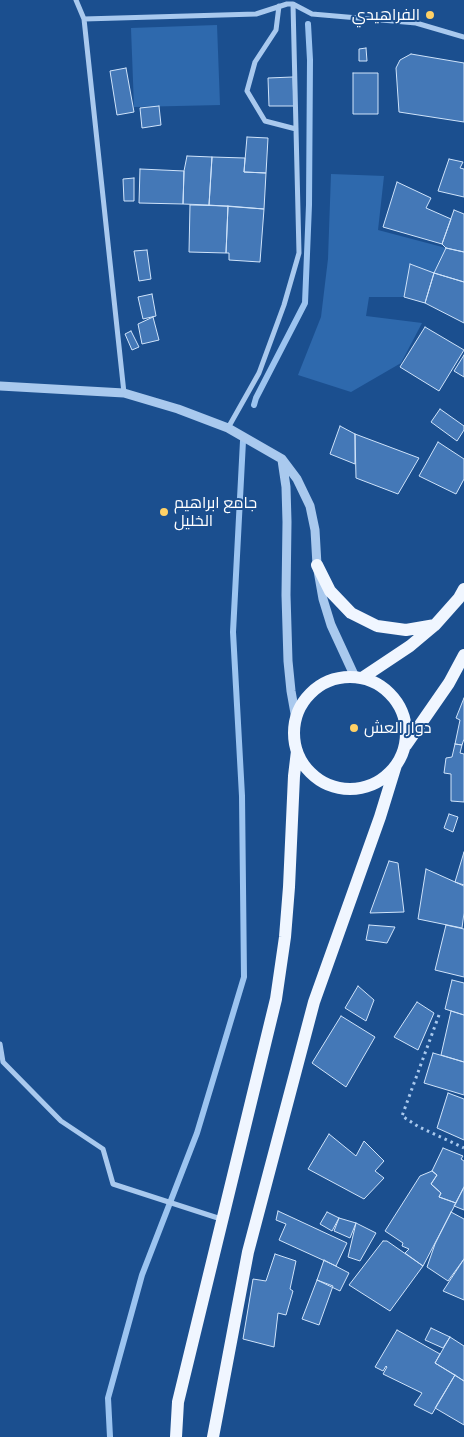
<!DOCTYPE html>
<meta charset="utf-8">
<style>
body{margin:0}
canvas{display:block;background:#1b4f8f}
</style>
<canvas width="464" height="1437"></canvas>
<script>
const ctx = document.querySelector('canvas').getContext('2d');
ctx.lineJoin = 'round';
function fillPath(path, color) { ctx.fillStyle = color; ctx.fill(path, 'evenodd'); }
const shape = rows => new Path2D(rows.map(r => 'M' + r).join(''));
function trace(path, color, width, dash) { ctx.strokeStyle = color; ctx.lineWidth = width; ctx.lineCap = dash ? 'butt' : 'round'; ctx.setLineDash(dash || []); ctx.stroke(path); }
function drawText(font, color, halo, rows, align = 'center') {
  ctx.font = font + ' "Exo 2",Cairo,sans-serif'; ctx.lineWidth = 4; ctx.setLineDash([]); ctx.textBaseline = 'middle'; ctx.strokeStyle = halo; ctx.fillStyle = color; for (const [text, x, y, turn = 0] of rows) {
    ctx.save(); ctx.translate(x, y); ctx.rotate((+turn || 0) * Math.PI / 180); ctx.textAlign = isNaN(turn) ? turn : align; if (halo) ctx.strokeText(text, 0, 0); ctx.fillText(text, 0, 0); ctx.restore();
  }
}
fillPath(shape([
 [217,25,220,105,134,107,131,28],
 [331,174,384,176,378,230,446,248,434,273,410,264,404,297,369,297,366,316,422,323,401,363,351,392,298,375,321,317,328,259]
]), '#2e69ad');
trace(shape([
 [254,405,256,398,305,303,309,205,310,60,308,24],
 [110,1437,108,1398,142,1275,197,1133,244,977,242,796,233,632,243,441]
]), '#9cc4f0', 6);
const building = shape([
 [366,48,367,61,359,61,359,49,366,48],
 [411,54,464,63,464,122,399,112,396,68,400,60,411,54],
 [126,68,134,112,117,115,110,71,126,68],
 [353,73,378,73,378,114,353,114,353,73],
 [293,77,294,106,269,106,268,78,293,77],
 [159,106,161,125,142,128,140,108,159,106],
 [247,137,268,138,266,173,244,172,247,137],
 [187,156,212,157,209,205,183,204,184,171,187,156],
 [212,157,245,158,244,172,266,173,264,209,209,205,212,157],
 [449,159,463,162,460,168,464,169,464,197,438,191,449,159],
 [140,169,184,171,183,204,139,203,140,169],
 [134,178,134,201,124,201,123,179,134,178],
 [397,182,431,198,426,208,451,219,442,244,383,227,397,182],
 [190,205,228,206,226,253,189,252,190,205],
 [228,206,264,209,260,262,229,260,229,253,226,253,228,206],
 [454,210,464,214,464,252,446,248,442,244,454,210],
 [446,248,464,252,464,282,434,273,446,248],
 [147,250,151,279,139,281,134,251,147,250],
 [410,264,434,273,425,303,404,297,410,264],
 [434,273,464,282,464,323,425,303,434,273],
 [152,294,156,316,143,319,138,297,152,294],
 [153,317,159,340,142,344,138,324,153,317],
 [425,327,464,350,439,391,400,367,425,327],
 [131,331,139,347,132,350,125,334,131,331],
 [464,355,464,377,454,371,464,355],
 [440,409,464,426,464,430,457,441,431,422,440,409],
 [340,426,355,434,355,464,330,454,340,426],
 [355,434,419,458,398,494,356,478,355,434],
 [438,442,464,459,464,479,456,494,419,476,438,442],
 [464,698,464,739,462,745,455,744,460,720,456,718,464,698],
 [455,744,462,745,460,753,464,754,464,802,451,801,451,774,444,773,446,758,452,757,455,744],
 [449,814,458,817,453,832,444,828,449,814],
 [464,852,464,885,455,882,464,852],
 [389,861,398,863,404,912,370,913,389,861],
 [426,869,464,886,464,913,462,928,418,919,426,869],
 [369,925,395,927,387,943,366,940,369,925],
 [446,925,464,929,464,977,435,970,446,925],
 [452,980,464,983,464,1015,445,1009,452,980],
 [358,986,374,1000,366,1021,345,1008,358,986],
 [417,1002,434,1013,418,1050,394,1037,417,1002],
 [451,1011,464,1015,464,1062,441,1055,451,1011],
 [341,1016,375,1037,346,1087,312,1063,341,1016],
 [433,1053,464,1062,464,1095,424,1083,433,1053],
 [448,1093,464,1099,464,1140,437,1128,448,1093],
 [329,1134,356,1156,364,1141,384,1161,375,1171,384,1178,364,1199,308,1169,329,1134],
 [443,1148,463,1156,461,1159,464,1161,464,1187,456,1203,439,1197,441,1193,431,1184,437,1175,432,1171,443,1148],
 [432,1171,437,1175,431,1184,441,1193,439,1197,456,1203,423,1266,405,1253,409,1249,402,1246,403,1243,385,1231,420,1176,432,1171],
 [464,1187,464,1210,454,1206,464,1187],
 [278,1211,347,1243,336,1266,279,1240,286,1224,276,1220,278,1211],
 [327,1212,339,1218,332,1231,320,1224,327,1212],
 [451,1212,464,1219,464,1259,448,1281,427,1267,435,1244,451,1212],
 [339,1218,356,1223,350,1238,334,1231,339,1218],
 [356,1223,376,1233,360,1261,348,1257,356,1223],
 [383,1241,387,1241,423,1266,390,1311,349,1285,383,1241],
 [275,1254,296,1261,290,1289,293,1291,286,1315,278,1313,274,1347,243,1339,253,1279,266,1281,275,1254],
 [464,1259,464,1300,443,1291,464,1259],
 [324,1260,349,1273,340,1291,317,1280,324,1260],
 [317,1280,333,1286,319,1325,302,1319,317,1280],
 [431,1328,450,1337,443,1348,425,1340,431,1328],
 [397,1330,440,1354,435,1363,455,1375,432,1414,414,1405,422,1393,383,1374,387,1367,386,1366,383,1371,375,1367,397,1330],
 [450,1337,464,1346,464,1381,435,1363,450,1337],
 [455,1375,464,1381,464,1425,435,1408,455,1375]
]);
fillPath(building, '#4478b7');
trace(building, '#cfe3fa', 1);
trace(shape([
 [439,1015,402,1116,419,1127,464,1148]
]), '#a9c9ee', 3, [2.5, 4]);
trace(shape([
 [76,0,84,19,124,393],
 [279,6,276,30,255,62,247,91,265,121,296,129],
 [84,19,256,14,287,4,293,4,312,14,416,23,464,37],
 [228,428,259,373,284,305,299,253,293,4],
 [0,1044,3,1062,61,1121,103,1149,113,1184,221,1219]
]), '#a9c9ee', 5);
trace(shape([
 [0,386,124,393,178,409,228,428,282,459,297,479,310,506,315,530,317,565,323,599,331,625,355,677],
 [282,460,286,487,287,522,286,595,288,661,291,691,296,719]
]), '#a9c9ee', 9);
trace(shape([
 [317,565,330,591,351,613,377,626,406,630,435,625],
 '294 733a56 56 0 1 1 112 0a56 56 0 1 1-112 0Z',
 [362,678,410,646,435,625,459,598,464,589],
 [406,745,449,683,464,655],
 [176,1437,178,1402,276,999,285,937,289,887,294,776,297,751],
 [213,1437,248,1252,314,1002,380,817,396,765]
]), '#f0f6ff', 12);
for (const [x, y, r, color] of [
 [430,15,5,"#ffd166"],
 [164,512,5,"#ffd166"],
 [354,728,5,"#ffd166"]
]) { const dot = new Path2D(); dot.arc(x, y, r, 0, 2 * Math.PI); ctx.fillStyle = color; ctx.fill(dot); trace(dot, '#1b4f8f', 2); }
drawText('16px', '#fff', '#1b4f8f', [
 ["الفراهيدي",420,15,"right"],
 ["جامع ابراهيم",174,503],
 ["الخليل",174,521],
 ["دوار العش",364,728]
], 'left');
</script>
